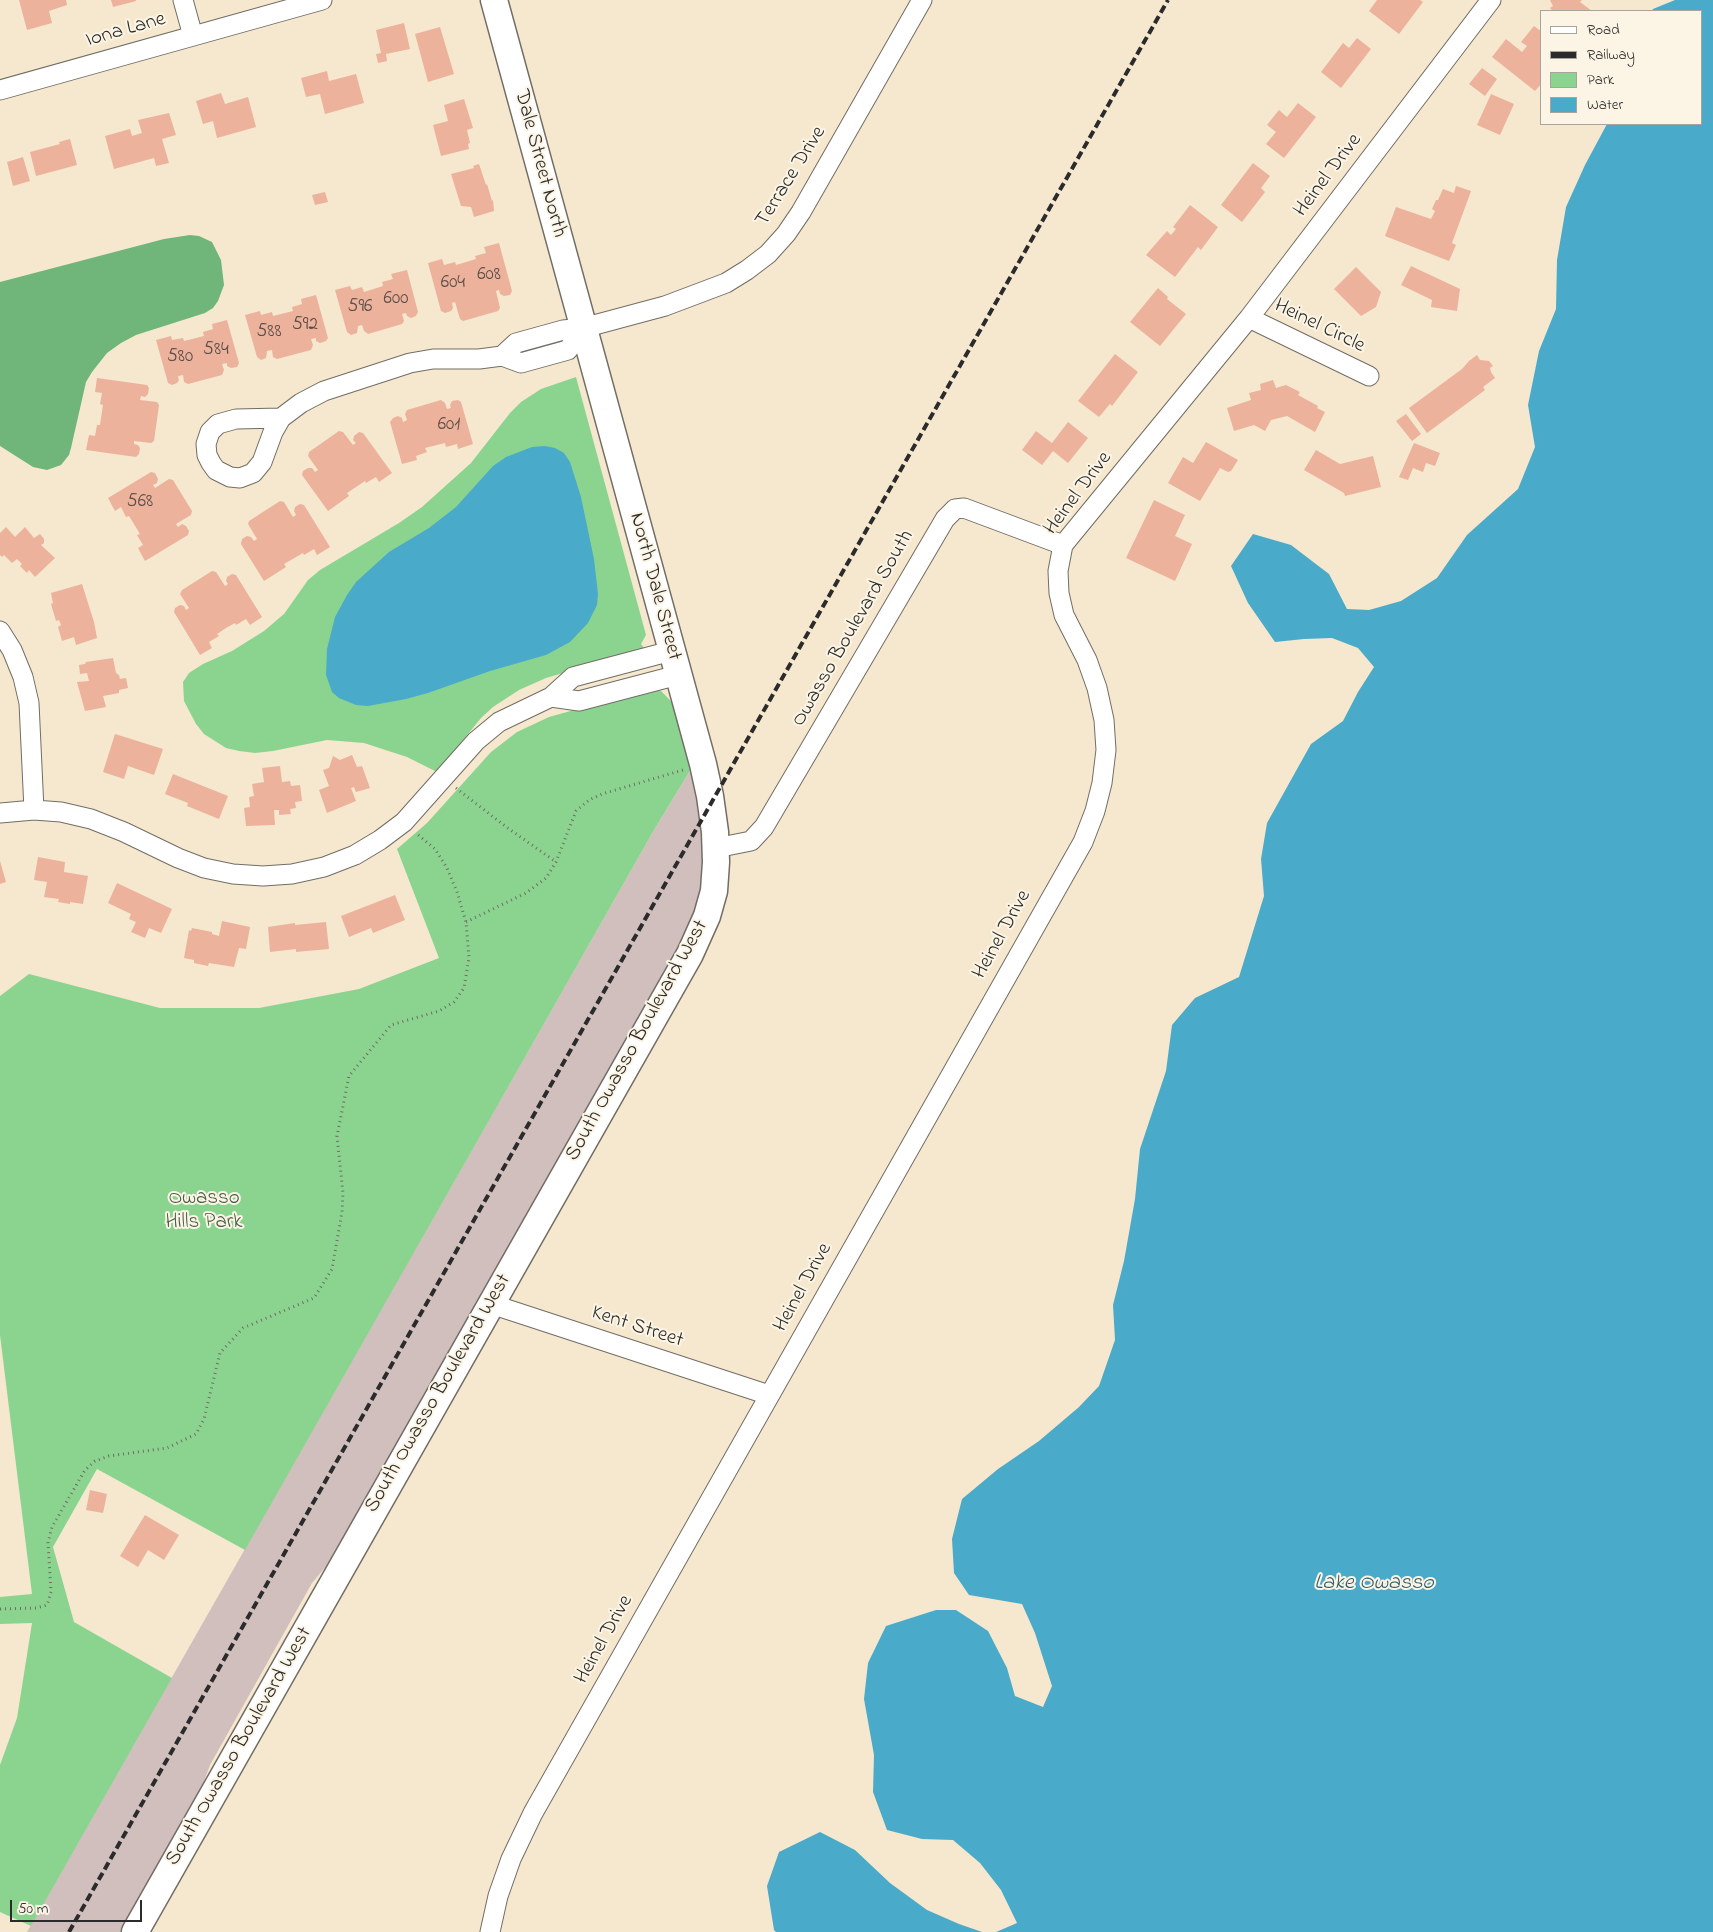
<!DOCTYPE html>
<style>
body{margin:0}
#map{position:relative;width:1713px;height:1932px;overflow:hidden;background:#f5e8ce;font-family:"Indie Flower",sans-serif}
canvas{display:block}
.legend{position:absolute;left:1540px;top:10px;width:162px;height:115px;box-sizing:border-box;background:#fcf5e5;border:1px solid #a8a49b;margin:0;padding:6px 9px;list-style:none;font-size:15px;color:#2b2b2b}
.legend li{display:flex;align-items:center;gap:10px;height:25px}
.legend b{width:25px;border:1px solid #a8a49b}
.scale{position:absolute;left:10px;top:1900px;width:132px;height:22px;box-sizing:border-box;border:2px solid #2b2b2b;border-top:0;padding-left:6px;font-size:15px;line-height:18px;white-space:nowrap;color:#2b2b2b;-webkit-text-stroke:4px #fcf5e5;paint-order:stroke}
</style>
<div id="map">
<canvas width="1713" height="1932"></canvas>
<ul class="legend">
<li><b style="height:6px;background:#fff"></b>Road</li>
<li><b style="height:6px;background:#2b2b2b"></b>Railway</li>
<li><b style="height:14px;background:#8bd490"></b>Park</li>
<li><b style="height:14px;background:#4aaac9"></b>Water</li>
</ul>
<div class="scale">50 m</div>
</div>
<script>
const ctx = document.querySelector('canvas').getContext('2d');
ctx.lineJoin = 'round';
function fillPath(path, color) { ctx.fillStyle = color; ctx.fill(path, 'evenodd'); }
const shape = rows => new Path2D(rows.map(r => 'M' + r).join(''));
function trace(path, color, width, dash) { ctx.strokeStyle = color; ctx.lineWidth = width; ctx.lineCap = dash ? 'butt' : 'round'; ctx.setLineDash(dash || []); ctx.stroke(path); }
function drawText(font, color, halo, rows, align = 'center') {
  ctx.font = font + ' "Indie Flower",sans-serif'; ctx.lineWidth = 4; ctx.setLineDash([]); ctx.textBaseline = 'middle'; ctx.strokeStyle = halo; ctx.fillStyle = color; for (const [text, x, y, turn = 0] of rows) {
    ctx.save(); ctx.translate(x, y); ctx.rotate((+turn || 0) * Math.PI / 180); ctx.textAlign = isNaN(turn) ? turn : align; if (halo) ctx.strokeText(text, 0, 0); ctx.fillText(text, 0, 0); ctx.restore();
  }
}
fillPath(shape([
 [691,769,703,840,704,877,692,925,333,1558,312,1583,210,1765,197,1800,122,1932,27,1932,654,830]
]), '#d1bfbe');
fillPath(shape([
 [576,377,646,635,641,644,645,649,546,678,519,690,493,707,481,718,437,772,407,757,364,743,327,740,273,751,255,753,239,751,226,748,204,734,196,724,184,701,183,682,189,673,203,664,232,651,264,631,284,614,308,580,320,570,399,523,422,507,471,463,510,413,521,402,541,389],
 [646,690,661,691,672,702,691,769,654,830,245,1550,97,1469,53,1547,74,1622,172,1678,31,1926,0,1912,0,1765,17,1718,32,1623,0,1624,0,1597,32,1594,0,1335,0,996,29,974,160,1008,259,1008,359,989,439,958,397,849,427,823,491,752,517,732,549,717]
]), '#8bd490');
fillPath(shape([
 [190,235,199,236,212,242,221,260,224,285,218,301,213,308,205,313,136,335,121,343,107,353,92,372,86,382,71,448,69,455,61,465,47,470,33,467,0,446,0,282,164,239]
]), '#70b67a');
fillPath(shape([
 [1675,0,1713,0,1713,1932,996,1932,1017,1923,1001,1890,980,1863,953,1840,922,1839,887,1830,873,1792,874,1755,864,1699,868,1663,886,1626,936,1610,956,1610,988,1631,1007,1668,1015,1696,1043,1707,1052,1686,1035,1633,1022,1604,969,1595,954,1573,952,1539,962,1499,998,1469,1039,1441,1079,1407,1099,1386,1115,1340,1113,1305,1124,1261,1135,1199,1140,1149,1166,1071,1172,1025,1195,998,1239,977,1264,896,1261,859,1267,823,1311,744,1343,721,1358,692,1374,667,1358,648,1332,638,1304,639,1275,642,1248,603,1231,566,1253,534,1291,545,1329,574,1347,609,1369,610,1401,601,1437,578,1467,535,1518,489,1535,447,1528,405,1539,351,1556,309,1557,260,1566,207,1585,165,1607,124,1702,124,1702,11,1652,11,1653,9],
 [545,446,555,448,564,453,570,462,581,497,594,559,598,594,597,605,588,623,570,642,546,655,490,671,428,693,406,699,368,706,356,705,339,698,332,692,326,675,327,649,335,617,347,595,356,582,389,552,429,528,456,507,493,466,506,457,532,447],
 [820,1832,855,1850,890,1883,927,1910,959,1924,982,1932,776,1932,774,1930,767,1886,779,1852]
]), '#4aaac9');
fillPath(shape([
 [19,0,66,0,67,5,49,11,52,23,27,30],
 [111,0,136,0,136,1,113,7],
 [1377,0,1420,0,1423,2,1399,34,1369,11],
 [1550,0,1582,0,1580,2,1592,11,1553,11,1550,8,1553,6],
 [404,23,410,49,386,54,387,61,378,63,376,54,381,53,376,30],
 [1534,26,1542,32,1542,83,1535,91,1492,57,1506,39,1522,52,1527,46,1521,42],
 [440,27,454,74,428,82,415,34],
 [1357,38,1371,49,1341,88,1321,72,1343,43,1349,48],
 [1482,68,1497,79,1485,96,1469,84],
 [327,71,329,81,356,74,364,103,325,114,320,94,306,97,301,78],
 [221,93,225,104,248,97,256,127,217,138,213,121,203,124,196,101],
 [1491,94,1514,104,1500,135,1477,125],
 [464,99,473,128,467,130,470,143,468,144,469,149,441,156,433,125,448,121,444,105],
 [1298,103,1316,117,1284,158,1266,144,1276,132,1267,125,1279,110,1287,117],
 [169,113,176,135,162,139,169,163,156,166,154,158,114,169,105,136,130,129,132,136,142,133,138,120],
 [70,139,77,165,36,176,30,152,60,144,59,142],
 [23,157,30,181,13,186,7,162],
 [1253,163,1270,176,1261,188,1265,192,1242,222,1221,205],
 [479,164,486,185,487,184,492,201,493,200,494,211,474,217,471,207,461,206,451,174,474,168,473,166],
 [1456,186,1471,191,1452,243,1456,245,1449,261,1385,236,1396,207,1431,219,1435,211,1432,209,1436,200,1438,200,1443,189,1454,193],
 [325,192,328,202,315,205,312,195],
 [1190,205,1218,227,1201,250,1198,247,1175,277,1146,255,1167,231,1171,235,1176,229,1173,227],
 [499,243,512,291,510,295,504,296,500,294,499,290,496,291,500,308,498,311,463,321,460,319,455,302,452,303,453,308,451,311,445,313,441,311,428,263,442,259,444,265,455,262,456,265,476,259,475,256,486,253,484,247],
 [1411,266,1460,289,1457,311,1431,307,1432,300,1401,285],
 [1356,267,1381,292,1376,307,1361,316,1334,289],
 [407,270,418,312,416,316,411,318,407,316,406,313,402,314,404,321,402,324,368,334,364,331,362,325,358,326,357,333,351,335,347,332,335,290,350,286,352,290,362,287,364,292,383,286,382,282,393,279,391,274],
 [1158,288,1168,297,1167,299,1186,314,1160,346,1130,322],
 [316,295,328,338,326,341,320,343,316,341,316,338,311,339,313,345,311,350,277,359,273,357,272,350,267,351,266,358,261,360,257,357,245,315,260,311,261,315,272,312,273,316,293,311,292,307,302,304,301,299],
 [227,320,239,363,237,367,231,368,227,366,227,363,222,364,224,370,222,375,188,384,184,382,183,375,178,376,179,380,177,383,172,385,168,383,156,340,171,336,172,340,183,338,184,341,204,336,203,332,213,329,212,324],
 [1115,354,1138,372,1112,406,1110,404,1099,417,1078,401],
 [1477,355,1480,360,1489,361,1493,366,1490,368,1491,372,1495,378,1483,387,1485,390,1427,433,1409,408,1462,369,1469,361],
 [97,378,147,385,149,388,148,394,145,397,141,396,140,400,157,402,159,405,154,441,151,443,134,441,134,444,138,445,140,448,139,454,136,457,86,450,89,435,95,436,97,425,100,425,103,405,100,404,102,393,95,392],
 [1273,380,1276,388,1286,385,1300,392,1298,395,1318,406,1317,408,1325,412,1315,432,1287,416,1271,420,1265,431,1254,425,1234,431,1227,408,1251,400,1249,393,1261,390,1260,384],
 [441,400,445,403,447,409,451,408,450,405,452,401,458,400,461,402,473,444,458,449,457,444,446,447,445,443,425,448,427,452,416,456,417,460,402,464,390,422,393,418,398,416,402,418,403,422,407,420,405,414,407,410],
 [1406,414,1421,434,1412,441,1396,421],
 [1068,422,1088,438,1068,463,1053,451,1042,465,1022,450,1036,431,1052,443],
 [339,431,343,432,353,445,356,443,353,440,354,436,359,432,363,433,392,473,379,482,376,477,366,483,365,481,347,493,349,496,328,511,302,475,303,471,308,468,312,468,315,472,318,470,308,456,309,452],
 [1206,442,1238,460,1231,471,1228,472,1220,468,1200,501,1168,483,1183,457,1193,463],
 [1414,443,1440,453,1435,466,1426,463,1423,472,1413,468,1408,480,1399,477],
 [1316,450,1340,464,1373,456,1381,487,1345,496,1344,493,1304,470],
 [151,472,155,473,158,479,157,483,153,485,155,488,169,479,173,480,192,511,191,515,176,524,178,527,182,524,186,526,189,531,188,535,145,561,138,548,143,545,137,535,140,534,129,516,126,517,121,507,115,511,108,498],
 [1154,500,1185,515,1175,536,1192,544,1175,581,1126,558],
 [280,501,284,502,293,517,296,515,294,511,295,507,300,504,304,505,330,547,317,555,314,549,304,555,303,553,284,564,286,567,264,581,241,544,242,539,247,536,251,537,254,541,257,539,248,524,249,521],
 [6,527,15,537,25,527,34,538,40,534,44,539,44,543,41,545,55,558,35,577,29,570,27,573,20,566,22,564,17,559,12,563,4,555,2,557,0,555,0,533],
 [212,571,216,572,225,586,228,584,226,581,227,577,232,574,236,575,262,617,250,625,246,619,236,625,235,623,226,628,217,634,219,636,209,642,212,648,200,655,174,612,175,608,180,605,184,606,186,610,189,608,180,594,182,590],
 [82,584,94,622,97,638,76,645,74,637,62,641,58,627,61,625,59,620,56,621,51,604,53,603,51,593],
 [113,658,116,673,119,675,120,679,126,678,128,688,119,690,119,693,103,696,106,707,85,711,77,682,89,681,87,673,80,674,79,665,85,664,86,662],
 [115,734,163,749,154,775,128,766,124,779,103,772],
 [352,755,357,767,362,766,370,788,356,792,354,787,351,788,356,801,327,813,319,790,329,786,323,770,329,768,333,756,340,760],
 [280,766,282,782,290,781,291,786,300,785,302,801,295,802,296,808,290,809,291,814,279,815,279,810,274,810,275,825,246,826,244,808,250,807,249,797,254,796,252,784,264,782,262,768],
 [173,774,228,796,219,819,187,806,188,803,165,794],
 [38,857,65,862,64,872,88,876,83,904,70,902,70,904,58,902,59,899,44,897,47,882,34,880],
 [0,861,6,882,0,884],
 [117,883,172,909,161,933,149,928,145,938,131,932,136,922,129,919,131,914,108,903],
 [395,895,405,920,373,933,371,928,349,937,341,916],
 [222,921,250,927,246,949,239,948,234,967,209,963,208,966,194,963,194,960,184,958,189,930,191,931,192,928,212,932,212,934,219,936],
 [326,922,329,949,296,952,296,949,270,952,268,927,295,923,295,925],
 [90,1490,107,1494,103,1513,86,1510],
 [145,1515,179,1535,164,1560,148,1550,138,1567,120,1556]
]), '#ecb29c');
const street = shape([
 [183,0,193,36],
 [0,90,322,0],
 [1249,318,1369,376],
 [502,356,516,343,563,330,583,328,665,306,726,283,747,270,768,254,786,234,801,212,922,0],
 [281,418,301,403,324,391,410,363,433,359,479,359,502,356,521,363,568,350,583,328],
 [281,418,273,432,262,462,253,473,240,478,230,477,216,470,211,463,207,455,206,444,210,432,218,424,236,419,281,418],
 [0,631,12,650,23,677,29,703,34,810],
 [551,697,579,701,678,675],
 [0,813,34,810,61,812,91,819,124,832,178,858,204,868,233,874,263,876,292,874,324,867,355,855,380,840,404,822,476,741,499,722,551,697,573,677,671,651],
 [716,848,751,841,764,827,945,519,955,509,964,508,1063,545],
 [491,1304,769,1395],
 [490,1932,498,1896,511,1859,533,1813,1083,842,1095,811,1102,783,1106,750,1104,720,1097,688,1087,660,1064,615,1059,593,1058,571,1063,545,1249,318,1491,0]
]);
const secondary = shape([
 [135,1932,690,954,707,916,714,891,716,862,715,832,710,796,703,764,494,0]
]);
trace(street, '#726d64', 21);
trace(secondary, '#726d64', 29);
trace(shape([
 [456,788,505,826,556,862],
 [466,922,526,893,546,878,556,862,576,811,589,800,602,794,683,770],
 [0,1609,36,1608,47,1605,51,1592,48,1542,52,1527,85,1470,95,1461,109,1456,167,1448,196,1434,204,1419,220,1353,243,1328,314,1298,332,1269,342,1212,343,1193,337,1136,349,1076,391,1025,439,1011,454,1002,464,988,469,958,466,922,457,892,447,868,435,849,417,834]
]), '#726d64', 3, [1, 4]);
trace(street, '#fff', 19);
trace(secondary, '#fff', 26);
trace(shape([
 [69,1932,1168,0]
]), '#2b2b2b', 4, [8, 4]);
drawText('19px', '#5b4d47', null, [
 ["608",489,276],
 ["604",453,284],
 ["600",396,300],
 ["596",360,308],
 ["592",305,326],
 ["588",269,333],
 ["584",216,351],
 ["580",180,358],
 ["601",449,426],
 ["568",140,503]
]);
drawText('21px', '#2b2b2b', '#fcf5e5', [
 ["Iona Lane",126,31,-16],
 ["Dale Street North",539,164,75],
 ["Heinel Drive",1329,176,-53],
 ["Terrace Drive",792,177,-58],
 ["Heinel Circle",1319,327,26],
 ["Heinel Drive",1079,494,-53],
 ["North Dale Street",654,587,75],
 ["Owasso Boulevard South",854,629,-60],
 ["Heinel Drive",1003,935,-61],
 ["South Owasso Boulevard West",638,1041,-61],
 ["Heinel Drive",804,1288,-61],
 ["Kent Street",637,1328,18],
 ["South Owasso Boulevard West",439,1394,-60],
 ["Heinel Drive",605,1640,-61],
 ["South Owasso Boulevard West",240,1747,-60]
]);
drawText('21px', '#485e49', '#fcf5e5', [
 ["Owasso",204,1200],
 ["Hills Park",204,1224]
]);
drawText('italic 22px', '#375e6a', '#fcf5e5', [
 ["Lake Owasso",1374,1584]
]);
</script>
